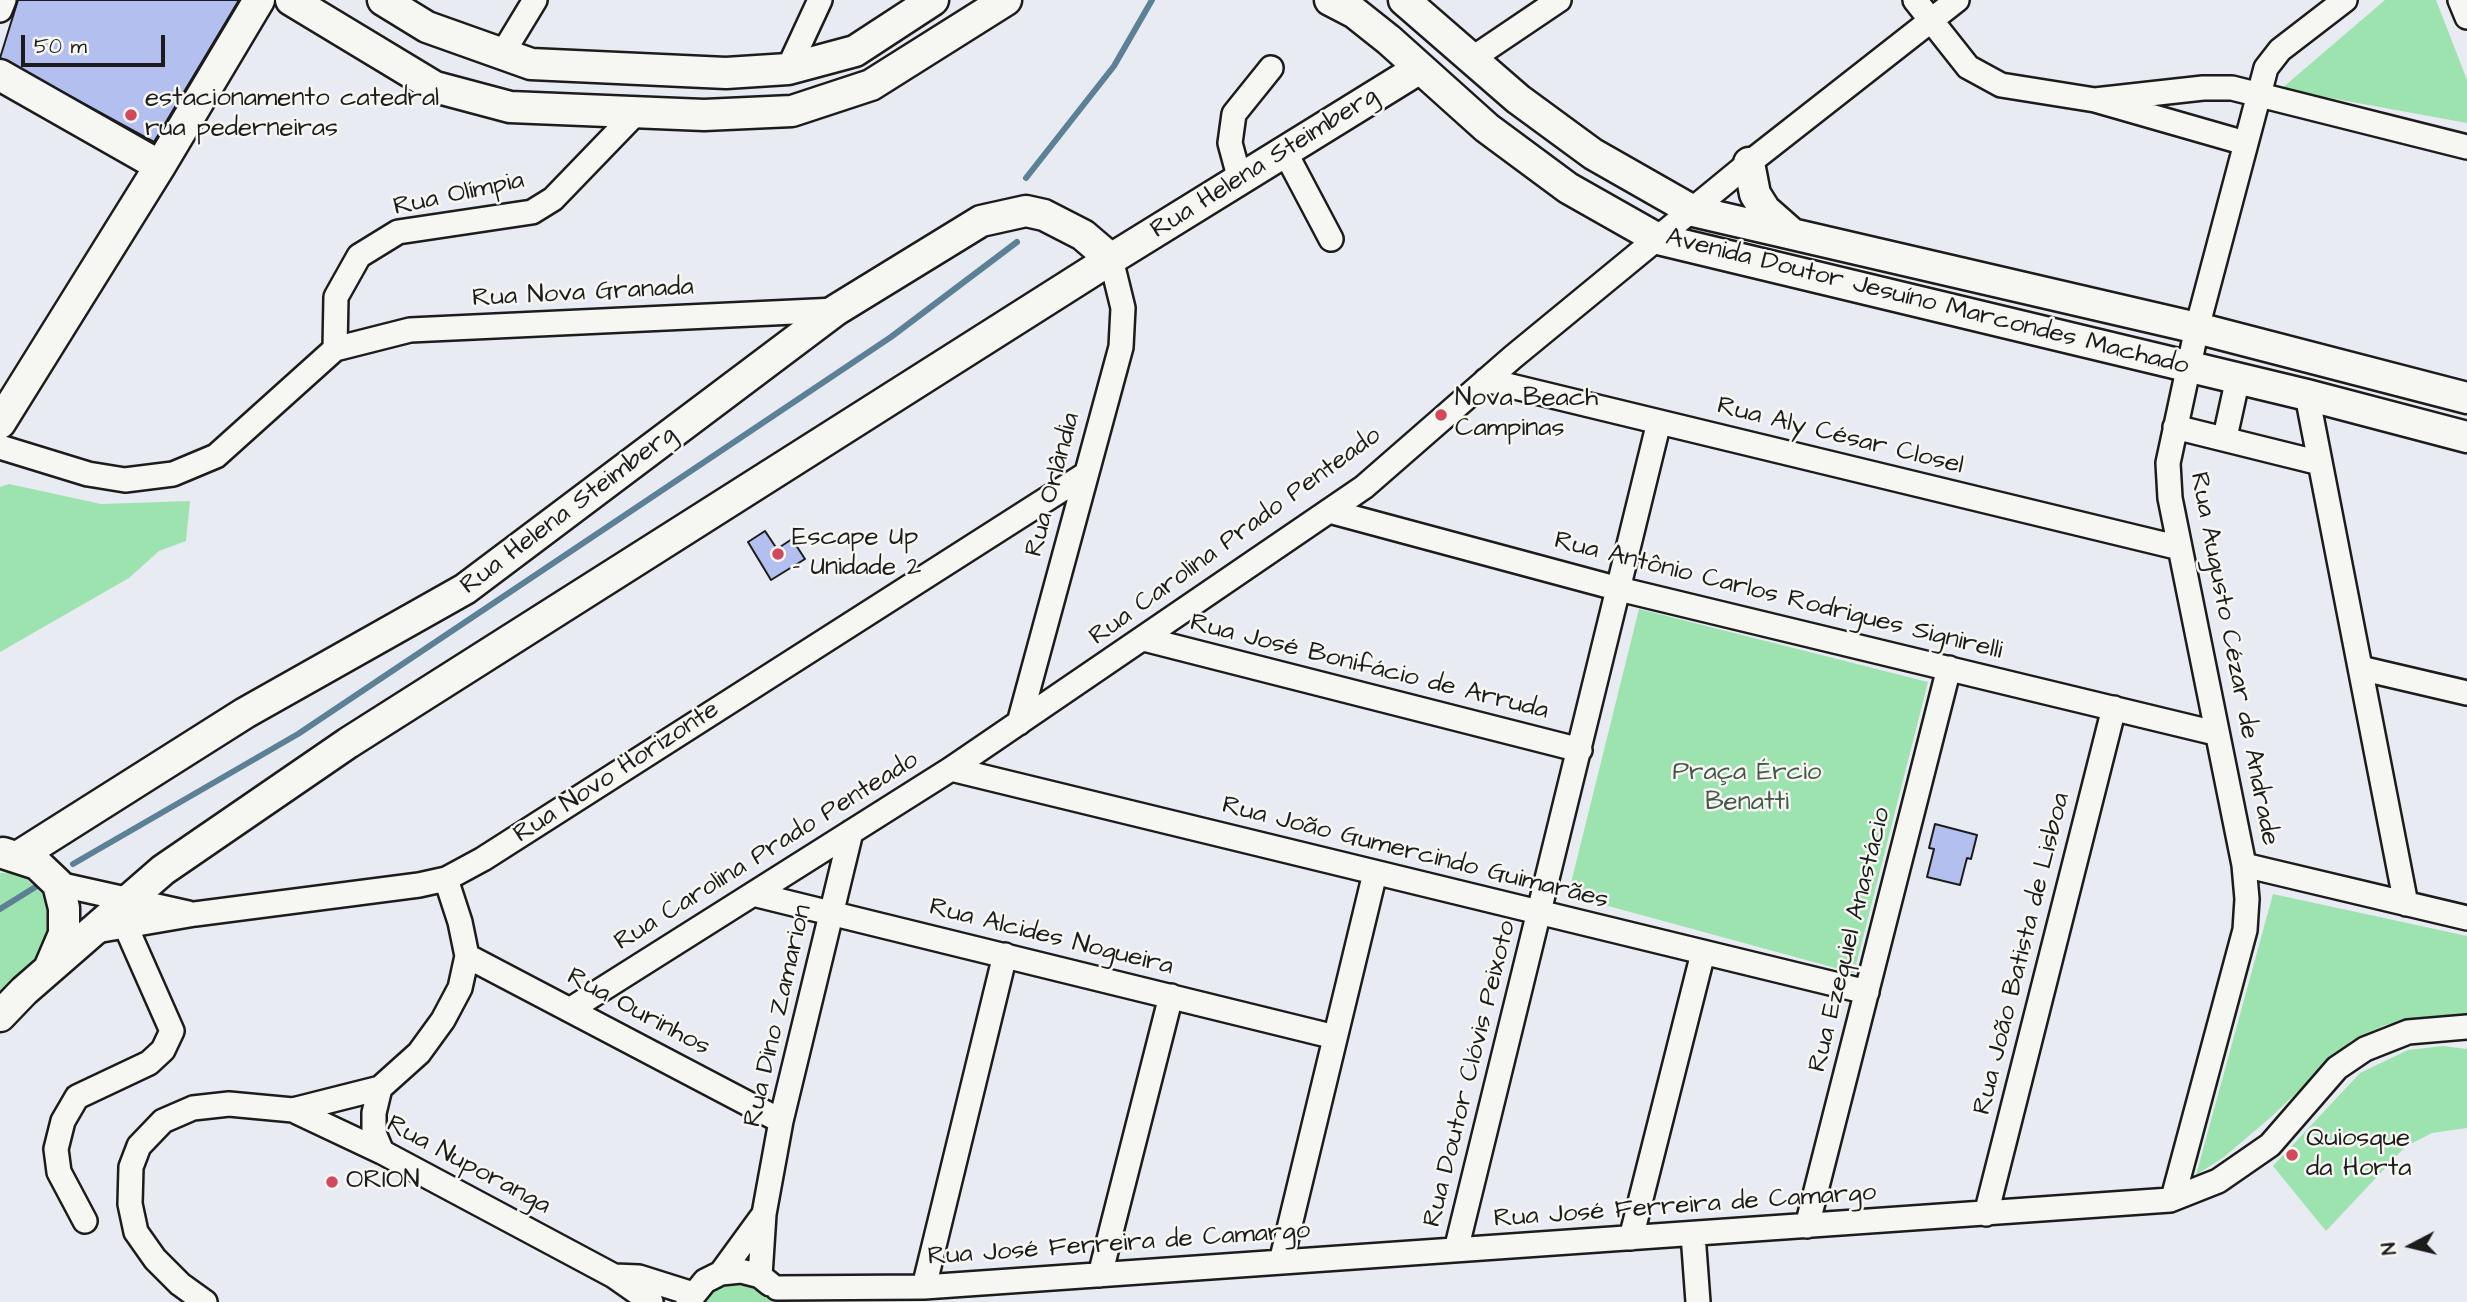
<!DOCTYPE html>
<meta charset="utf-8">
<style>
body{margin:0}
#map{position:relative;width:2467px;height:1302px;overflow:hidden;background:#e8ebf1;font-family:"Architects Daughter",sans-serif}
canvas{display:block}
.north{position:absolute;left:2376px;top:1211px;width:70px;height:70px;-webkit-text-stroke:5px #f6f6f2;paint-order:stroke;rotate:263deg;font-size:19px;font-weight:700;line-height:28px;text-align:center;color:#1c1c1c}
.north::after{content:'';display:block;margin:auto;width:24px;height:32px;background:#1c1c1c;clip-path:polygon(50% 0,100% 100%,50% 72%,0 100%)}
.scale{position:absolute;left:21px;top:35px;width:144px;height:32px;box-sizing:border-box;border:4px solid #1c1c1c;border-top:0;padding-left:9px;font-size:21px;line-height:24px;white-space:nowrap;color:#1c1c1c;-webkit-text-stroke:5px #f6f6f2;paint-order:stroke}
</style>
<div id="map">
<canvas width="2467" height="1302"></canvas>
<div class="north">N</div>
<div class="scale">50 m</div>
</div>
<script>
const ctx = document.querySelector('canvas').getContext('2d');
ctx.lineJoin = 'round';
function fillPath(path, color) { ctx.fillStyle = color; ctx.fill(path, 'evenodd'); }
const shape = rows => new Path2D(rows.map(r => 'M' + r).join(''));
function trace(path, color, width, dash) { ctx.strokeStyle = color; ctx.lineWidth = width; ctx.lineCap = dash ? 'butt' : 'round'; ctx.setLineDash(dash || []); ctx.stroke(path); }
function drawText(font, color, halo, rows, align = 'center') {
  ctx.font = font + ' "Architects Daughter",sans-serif'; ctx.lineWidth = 5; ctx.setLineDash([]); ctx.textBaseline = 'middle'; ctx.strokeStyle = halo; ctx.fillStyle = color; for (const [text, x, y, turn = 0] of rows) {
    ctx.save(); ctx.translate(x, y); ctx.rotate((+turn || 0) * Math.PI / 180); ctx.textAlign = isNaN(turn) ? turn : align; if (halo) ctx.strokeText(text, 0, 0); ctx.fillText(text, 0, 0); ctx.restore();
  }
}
fillPath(shape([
 [2385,0,2436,0,2467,80,2467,123,2281,89],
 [9,484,101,504,190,501,186,541,159,551,129,578,0,652,0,487],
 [1639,609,1928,682,1854,973,1568,895],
 [19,872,49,900,54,935,31,974,0,1002,0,873],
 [2273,894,2467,936,2467,1013,2385,1025,2351,1041,2271,1117,2224,1157,2196,1175],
 [2443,1046,2467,1049,2467,1128,2432,1133,2405,1147,2326,1231,2273,1166,2360,1073,2408,1050],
 [746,1281,771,1295,775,1302,699,1302,718,1285]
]), '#9de3af');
trace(shape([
 [1026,178,1114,66,1152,0],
 [73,864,298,734,891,337,1017,242],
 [0,909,37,886]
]), '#5c8095', 6);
const building = shape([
 [18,0,239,0,154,142,0,58,18,0],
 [765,531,777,549,792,539,805,559,771,580,748,542,765,531],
 [1935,824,1977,835,1971,859,1967,858,1960,885,1927,877,1934,849,1929,848,1935,824]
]);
fillPath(building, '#b2bfef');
trace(building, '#1c1c1c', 2);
const minor = shape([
 [1915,0,1968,67,2001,85,2095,100,2245,143],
 [2460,0,2467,17],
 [0,10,4,0],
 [501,56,535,0],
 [1473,58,1559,0],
 [788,69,820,0],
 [2095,100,2203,88,2232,88,2467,147],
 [1285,152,1331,239],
 [1240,180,1230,143,1234,114,1271,68],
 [335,349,336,297,359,256,398,232,532,212,553,199,636,113],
 [1486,380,2180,548],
 [2307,395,2406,904],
 [2175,427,2320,463],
 [2225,437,2238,378],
 [0,447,88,474,125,480,173,474,216,456,335,349,410,330,836,310],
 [1329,511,1619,589,2215,733],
 [1144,639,1580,750],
 [2360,668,2467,693],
 [1019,723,1121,347,1123,308,1111,259],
 [951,769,1867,992],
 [2244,865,2467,918],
 [58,884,188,913],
 [753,894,1335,1037],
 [96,931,195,914,419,885,446,879,483,859,1086,474],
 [467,956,781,1121],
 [571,1009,951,769,1364,487,1513,357,1749,163,1957,0],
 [380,1088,374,1113,374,1133,382,1152],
 [293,1110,382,1152,614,1276,651,1302],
 [2173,1198,2245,930,2247,899,2244,865,2170,498,2168,463,2197,328,2266,68,2280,50,2345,0],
 [1986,1214,2114,708],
 [85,1221,59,1172,56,1149,63,1121,77,1097,149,1063,163,1050,172,1031,126,927],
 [1807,1226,1949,668],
 [1693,1234,1698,1302],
 [1631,1238,1703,953],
 [1456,1250,1659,422],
 [1281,1262,1375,873],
 [721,1273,764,1214],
 [1100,1275,1171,996],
 [614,1276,639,1277,693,1294],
 [760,1276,764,1214,781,1121,851,832],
 [924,1287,1005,955],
 [777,1288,924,1287,2170,1200,2218,1181,2270,1145,2337,1068,2365,1049,2408,1032,2467,1027],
 [205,1302,180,1284,155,1259,136,1232,130,1204,131,1167,139,1146,163,1121,193,1108,229,1104,293,1110,380,1088,419,1053,443,1020,460,988,467,956,460,922,446,879],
 [688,1302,705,1281,721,1273,741,1271,760,1276,770,1284]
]);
const major = shape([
 [291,0,435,87,510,107,704,115,792,111,871,85,1006,0],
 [383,0,427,27,531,64,726,73,788,69,855,51,933,0],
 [1330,0,1355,13,1389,40,1487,128,1568,188,1658,239,2307,395,2467,437],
 [1404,0,1518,99,1593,154,1693,211,2197,328,2467,398],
 [0,75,160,166],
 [1749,163,1755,194,1765,210,1790,232],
 [0,423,160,166,259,0],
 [3,853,37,864,58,884,64,908,64,934,49,969],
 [19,856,245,713,465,589,836,310,981,221,1026,211,1044,215,1083,235,1111,259],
 [0,1016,24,991,163,870,348,743,1111,259,1420,68]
]);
trace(minor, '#1c1c1c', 28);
trace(major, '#1c1c1c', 35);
trace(minor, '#f6f6f2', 23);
trace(major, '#f6f6f2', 30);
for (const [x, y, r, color] of [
 [131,115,7,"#d1495b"],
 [1441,415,7,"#d1495b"],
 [778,554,7,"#d1495b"],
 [2292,1155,7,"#d1495b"],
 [332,1182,7,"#d1495b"]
]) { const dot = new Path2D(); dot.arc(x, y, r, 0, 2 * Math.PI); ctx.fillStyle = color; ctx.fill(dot); trace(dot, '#f6f6f2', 2.5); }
drawText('26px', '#1c1c1c', '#f6f6f2', [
 ["estacionamento catedral",145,100],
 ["rua pederneiras",145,130],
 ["Nova Beach",1455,400],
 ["Campinas",1455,430],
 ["Escape Up",792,539],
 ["- Unidade 2",792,569],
 ["Quiosque",2306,1140],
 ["da Horta",2306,1170],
 ["ORION",346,1182]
], 'left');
drawText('26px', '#1c1c1c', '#f6f6f2', [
 ["Rua Helena Steimberg",1265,164,-32],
 ["Rua Olímpia",459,195,-12],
 ["Rua Nova Granada",583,294,-3],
 ["Avenida Doutor Jesuíno Marcondes Machado",1927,303,14],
 ["Rua Aly César Closel",1840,437,14],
 ["Rua Orlândia",1054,485,-75],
 ["Rua Helena Steimberg",569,511,-37],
 ["Rua Carolina Prado Penteado",1236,537,-36],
 ["Rua Antônio Carlos Rodrigues Signirelli",1778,597,14],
 ["Rua Augusto Cézar de Andrade",2233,659,79],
 ["Rua José Bonifácio de Arruda",1369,668,14],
 ["Rua Novo Horizonte",617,773,-33],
 ["Rua Carolina Prado Penteado",767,852,-32],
 ["Rua João Gumercindo Guimarães",1415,854,14],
 ["Rua Alcides Nogueira",1051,938,14],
 ["Rua Ezequiel Anastácio",1851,940,-76],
 ["Rua João Batista de Lisboa",2023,954,-76],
 ["Rua Ourinhos",638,1013,28],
 ["Rua Dino Zamarion",779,1016,-77],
 ["Rua Doutor Clóvis Peixoto",1471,1074,-76],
 ["Rua Nuporanga",468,1166,28],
 ["Rua José Ferreira de Camargo",1685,1207,-4],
 ["Rua José Ferreira de Camargo",1119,1245,-4]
]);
drawText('26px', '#435848', '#f6f6f2', [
 ["Praça Ércio",1747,774],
 ["Benatti",1747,804]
]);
</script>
